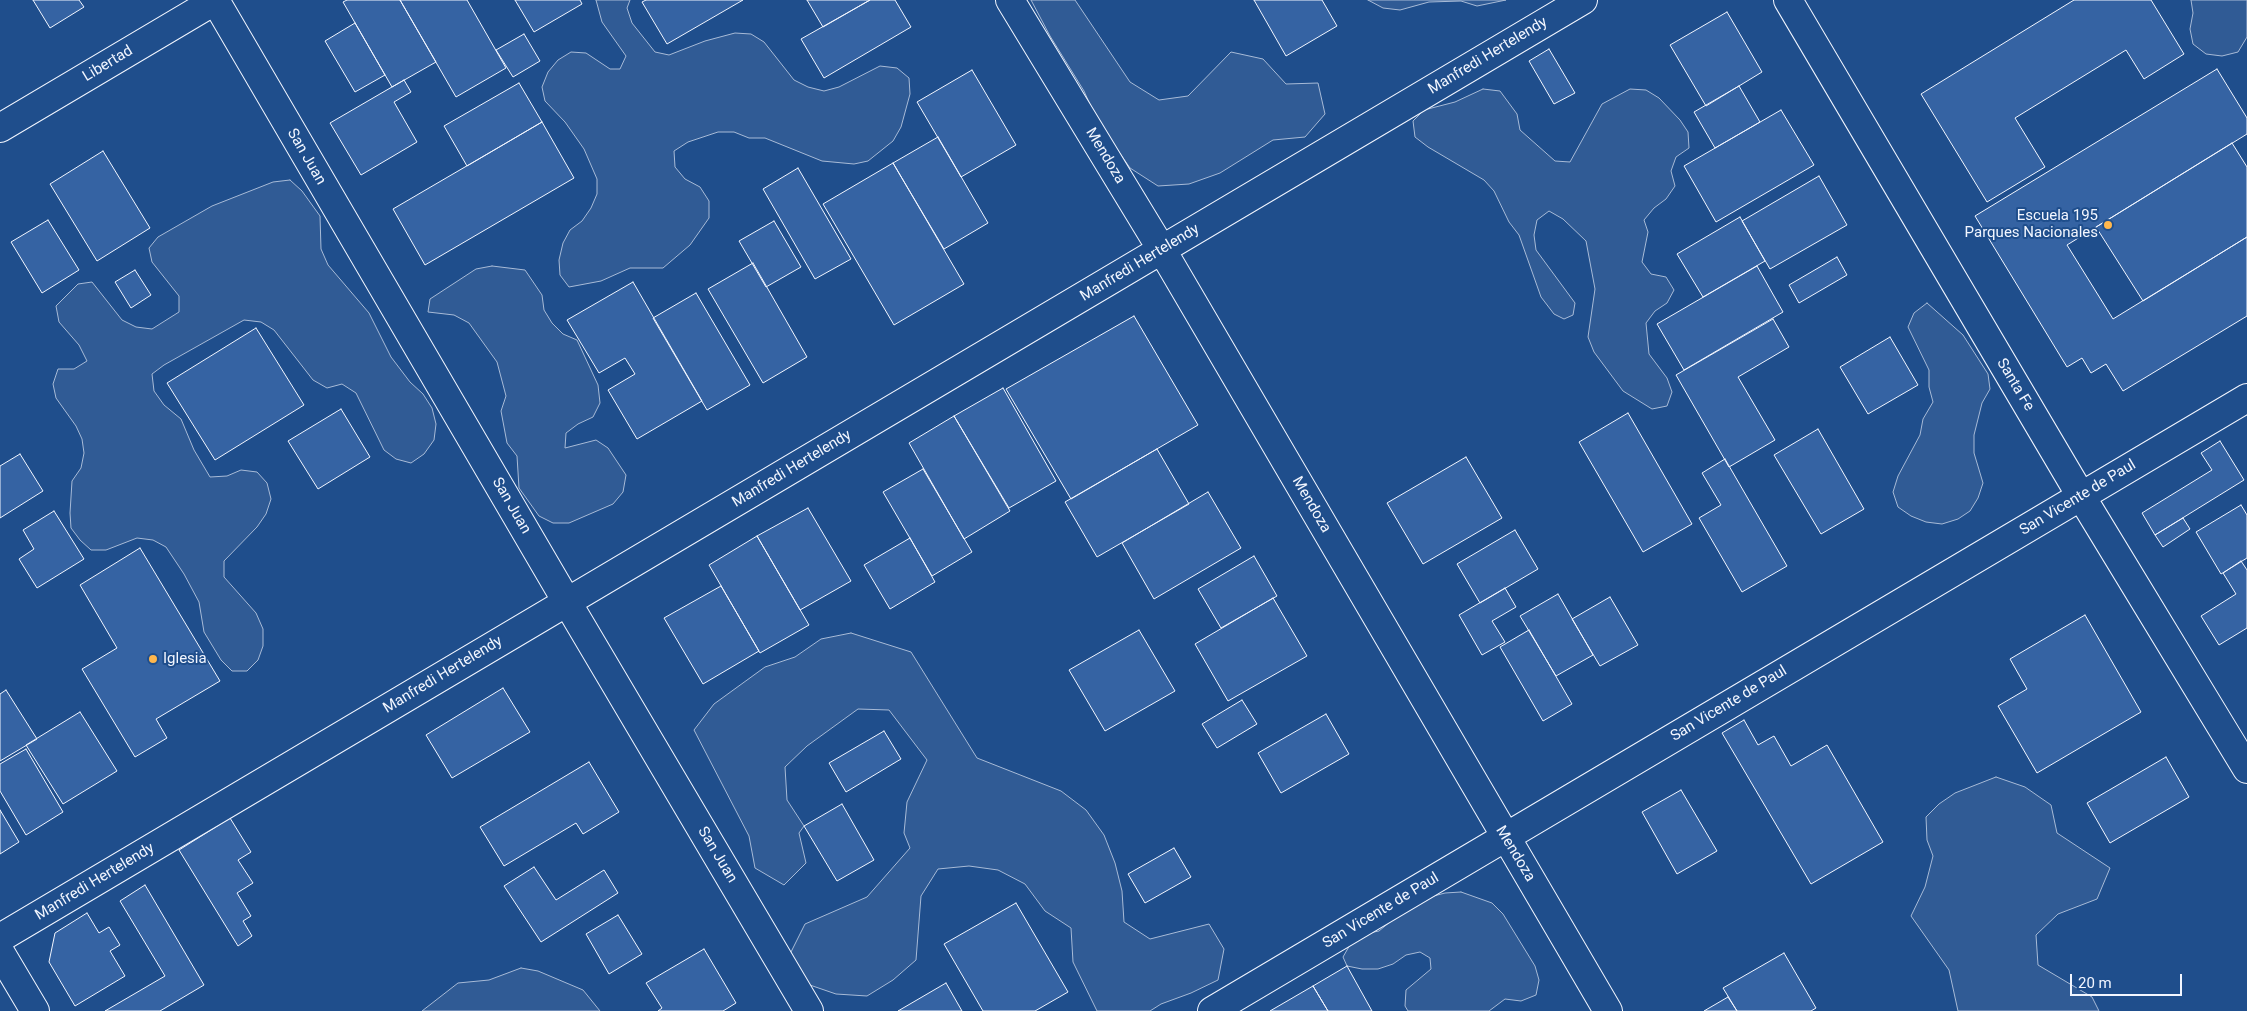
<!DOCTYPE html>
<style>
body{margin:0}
#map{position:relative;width:2247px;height:1011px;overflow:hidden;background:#1f4e8c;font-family:Roboto,sans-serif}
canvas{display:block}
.scale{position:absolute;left:2070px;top:974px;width:112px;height:22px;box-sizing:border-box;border:2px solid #f2f6ff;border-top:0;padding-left:6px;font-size:15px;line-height:18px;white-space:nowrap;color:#f2f6ff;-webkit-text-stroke:4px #1f4e8c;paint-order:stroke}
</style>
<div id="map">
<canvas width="2247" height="1011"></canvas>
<div class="scale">20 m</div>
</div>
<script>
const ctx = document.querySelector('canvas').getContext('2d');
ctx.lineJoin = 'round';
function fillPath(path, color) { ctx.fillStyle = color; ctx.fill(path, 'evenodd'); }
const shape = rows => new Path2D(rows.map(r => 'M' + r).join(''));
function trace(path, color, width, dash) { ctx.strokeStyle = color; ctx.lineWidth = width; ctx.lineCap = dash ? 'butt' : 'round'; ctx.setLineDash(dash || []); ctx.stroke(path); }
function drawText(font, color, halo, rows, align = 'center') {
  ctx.font = font + ' Roboto,sans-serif'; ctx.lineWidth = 4; ctx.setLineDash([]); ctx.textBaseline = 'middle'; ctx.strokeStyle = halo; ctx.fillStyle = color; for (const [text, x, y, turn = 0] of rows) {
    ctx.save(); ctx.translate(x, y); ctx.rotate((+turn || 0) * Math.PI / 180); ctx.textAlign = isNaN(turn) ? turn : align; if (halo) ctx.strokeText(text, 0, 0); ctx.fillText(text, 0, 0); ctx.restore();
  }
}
const built = shape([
 [596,0,630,0,627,8,632,23,655,52,669,55,705,41,735,33,751,34,764,42,794,80,808,87,824,91,839,87,880,66,897,68,909,78,910,94,901,127,893,141,868,161,854,164,822,161,765,138,749,138,734,132,718,132,688,142,674,151,675,167,685,179,700,187,709,201,709,218,690,245,663,268,630,268,601,281,569,287,560,275,559,260,563,243,570,230,582,221,591,208,597,194,597,179,584,149,565,122,545,101,542,87,548,72,558,60,571,52,586,53,610,69,620,69,626,56,602,22,596,0],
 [1031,0,1075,0,1130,82,1159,100,1188,96,1231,52,1263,59,1286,84,1318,83,1325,114,1305,137,1273,140,1220,173,1189,184,1158,186,1130,168,1097,120,1084,91,1050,36,1031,0],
 [1368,0,1506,0,1477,6,1461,1,1429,2,1400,10,1383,8,1368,0],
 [2191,0,2247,0,2247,37,2238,52,2222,56,2206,54,2193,44,2190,29,2193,13,2191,0],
 [1483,89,1500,91,1517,114,1520,130,1555,161,1570,162,1602,104,1630,89,1646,90,1659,98,1680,120,1688,132,1689,148,1676,157,1671,171,1675,186,1666,199,1654,208,1644,220,1648,232,1642,262,1651,274,1666,277,1674,290,1667,303,1655,311,1646,323,1649,354,1667,378,1672,392,1667,406,1652,409,1623,391,1594,352,1588,337,1595,289,1586,241,1563,219,1549,211,1537,220,1534,235,1536,250,1575,303,1573,315,1564,319,1554,314,1541,297,1519,235,1509,222,1494,191,1484,180,1428,147,1415,137,1413,121,1424,110,1455,102,1483,89],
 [290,180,302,191,320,216,321,249,328,265,369,313,391,357,410,382,423,394,432,408,436,424,434,440,424,454,411,463,396,459,384,450,356,393,342,384,327,388,313,380,274,330,261,322,244,320,164,365,152,374,154,391,164,405,181,419,194,450,210,477,227,476,241,470,257,472,267,483,271,499,266,514,257,527,224,561,224,577,256,613,263,629,263,646,258,660,247,671,232,671,221,660,204,632,199,602,184,574,166,547,153,540,137,538,106,550,91,550,80,540,71,528,70,513,72,481,81,468,84,453,82,439,76,426,56,398,53,384,58,369,74,369,87,361,79,345,59,322,56,306,78,284,92,282,122,320,136,327,152,329,179,312,179,296,152,262,149,248,158,237,212,206,273,182,290,180],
 [492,266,525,270,542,295,544,310,552,323,563,334,577,340,598,385,600,403,593,417,578,424,566,433,565,448,596,440,608,448,626,475,623,492,613,504,569,523,553,523,539,516,519,488,517,456,507,443,501,411,506,396,497,362,469,323,454,315,428,312,430,299,476,269,492,266],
 [1927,303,1963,335,1988,374,1990,389,1982,403,1974,435,1974,453,1983,483,1978,498,1970,511,1958,519,1942,524,1926,522,1911,516,1898,507,1893,492,1898,476,1920,435,1923,419,1933,402,1929,387,1929,370,1908,327,1914,313,1927,303],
 [851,633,911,652,977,758,1061,791,1086,810,1104,835,1115,863,1122,891,1124,922,1150,939,1209,924,1224,949,1218,980,1191,993,1161,1004,1150,1011,1097,1011,1073,962,1071,928,1045,911,1025,884,998,870,969,866,938,869,921,896,916,960,893,980,867,996,836,994,804,983,790,954,805,924,867,897,910,848,904,833,907,802,927,760,889,710,858,709,807,746,785,767,787,800,804,826,799,833,806,863,784,885,755,868,749,836,694,730,714,704,765,667,795,657,821,639,851,633],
 [1996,777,2025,787,2051,805,2057,833,2110,868,2097,899,2058,914,2036,935,2038,965,2092,997,2099,1011,1958,1011,1949,970,1911,916,1925,887,1933,856,1927,840,1926,817,1939,804,1955,793,1996,777],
 [1461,892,1492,903,1503,914,1535,966,1539,980,1536,995,1521,1001,1505,999,1489,1011,1408,1011,1405,1006,1406,990,1431,969,1430,958,1420,952,1406,955,1393,964,1378,969,1362,969,1347,966,1343,957,1351,943,1364,934,1379,931,1415,901,1445,893,1461,892],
 [521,968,538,971,583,990,600,1011,422,1011,458,983,489,980,521,968]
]);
fillPath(built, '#305b95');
trace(built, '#a8bbd7', 1);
const building = shape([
 [33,0,79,0,84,7,50,28,33,0],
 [347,0,400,0,436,62,392,87,343,2,347,0],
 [400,0,467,0,506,68,456,97,400,0],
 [515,0,580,0,582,4,534,32,515,0],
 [646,0,743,0,667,44,642,2,646,0],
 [807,0,870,0,823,27,807,0],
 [870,0,895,0,911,27,824,78,801,39,870,0],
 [1254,0,1322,0,1337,26,1286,56,1254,0],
 [2074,0,2151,0,2184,54,2144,79,2126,50,2015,118,2045,167,1987,202,1921,94,2074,0],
 [1727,12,1762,72,1706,106,1670,45,1727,12],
 [355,23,385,75,355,92,325,41,355,23],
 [524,34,540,61,513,77,496,50,524,34],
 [1549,49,1575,93,1554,104,1529,61,1549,49],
 [2217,69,2247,118,2247,134,2067,245,2113,319,2247,237,2247,316,2123,391,2106,364,2091,373,2082,358,2067,367,1975,216,2217,69],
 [972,70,1016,145,961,177,917,102,972,70],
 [404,80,411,92,394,102,417,142,361,175,330,123,404,80],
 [519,83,542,122,467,166,444,126,519,83],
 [1739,86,1760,122,1715,148,1694,112,1739,86],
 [1781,110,1814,165,1716,222,1684,166,1781,110],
 [542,122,574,178,425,265,393,209,542,122],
 [938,137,988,223,944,249,893,163,938,137],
 [2232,143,2247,167,2247,237,2143,301,2096,227,2232,143],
 [103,151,150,228,97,261,50,184,103,151],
 [893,163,964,284,894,325,823,204,893,163],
 [798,168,851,259,815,279,763,189,798,168],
 [1819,176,1847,225,1770,269,1742,221,1819,176],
 [1740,217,1765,261,1703,297,1677,254,1740,217],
 [48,220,79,270,42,293,11,242,48,220],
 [774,221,801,267,766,287,739,241,774,221],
 [1837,257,1847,275,1799,303,1789,285,1837,257],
 [753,263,807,357,763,383,708,289,753,263],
 [1757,266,1783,312,1684,370,1657,324,1757,266],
 [135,270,151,295,131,308,115,282,135,270],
 [633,282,702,401,637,439,608,390,635,374,625,358,599,373,567,320,633,282],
 [696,293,750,385,707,410,653,318,696,293],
 [1134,316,1198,425,1071,499,1006,389,1134,316],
 [1773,319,1789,347,1738,377,1775,440,1729,467,1676,375,1773,319],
 [256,328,304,405,215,460,167,383,256,328],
 [1890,337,1918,385,1868,414,1840,367,1890,337],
 [1003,388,1056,481,1009,508,954,416,1003,388],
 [341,409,370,457,318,489,288,441,341,409],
 [1628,413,1692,524,1643,552,1579,442,1628,413],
 [954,416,1010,511,964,539,909,443,954,416],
 [1818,429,1864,509,1821,534,1774,455,1818,429],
 [2220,441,2244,480,2155,535,2142,513,2212,470,2201,453,2220,441],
 [1157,449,1189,504,1097,557,1065,502,1157,449],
 [20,454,43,491,0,518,0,466,20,454],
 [1466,457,1502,518,1423,564,1387,503,1466,457],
 [1725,459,1787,566,1742,592,1699,518,1721,505,1702,473,1725,459],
 [923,469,972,552,932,576,883,492,923,469],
 [1208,492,1241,548,1154,599,1122,543,1208,492],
 [2241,505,2247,515,2247,558,2221,574,2196,532,2241,505],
 [808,508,851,581,800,610,757,536,808,508],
 [54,511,84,559,37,588,19,559,34,549,23,530,54,511],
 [2183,518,2190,529,2163,547,2155,535,2183,518],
 [1515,530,1538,569,1480,603,1457,564,1515,530],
 [757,536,809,625,760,653,709,565,757,536],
 [910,538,935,582,890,609,864,565,910,538],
 [140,548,220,681,156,719,167,738,135,757,82,669,117,648,80,585,140,548],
 [1254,556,1277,596,1221,628,1198,589,1254,556],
 [2241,561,2247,570,2247,628,2219,645,2201,616,2236,594,2223,573,2241,561],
 [721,586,759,651,703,684,664,618,721,586],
 [1505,588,1516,607,1492,621,1505,642,1482,655,1459,615,1505,588],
 [1558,594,1593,655,1556,676,1520,616,1558,594],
 [1610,597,1638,645,1600,666,1572,619,1610,597],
 [1273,598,1307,656,1228,701,1195,644,1273,598],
 [2085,615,2141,712,2037,773,1998,706,2027,689,2010,659,2085,615],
 [1139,630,1175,691,1105,731,1069,670,1139,630],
 [1529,630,1572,704,1543,721,1500,647,1529,630],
 [503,688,530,732,452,778,426,735,503,688],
 [6,690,37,739,0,761,0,694,6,690],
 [1242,700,1257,724,1217,748,1202,724,1242,700],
 [80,712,117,771,63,804,26,745,80,712],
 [1326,714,1349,754,1281,793,1258,753,1326,714],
 [1744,720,1758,745,1774,736,1791,766,1827,745,1883,842,1811,884,1722,733,1744,720],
 [884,731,901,759,846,792,829,763,884,731],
 [26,749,63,812,26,835,0,791,0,764,26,749],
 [2166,757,2189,797,2110,843,2087,803,2166,757],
 [589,762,619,812,583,834,576,823,504,866,480,827,589,762],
 [1681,790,1717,851,1677,874,1642,812,1681,790],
 [842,804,874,860,837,881,804,826,842,804],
 [0,810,19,842,0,854,0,810],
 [230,818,251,852,238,860,253,883,237,893,251,916,243,921,252,936,238,946,179,850,230,818],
 [1174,848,1191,877,1145,903,1128,874,1174,848],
 [534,867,556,900,604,870,618,893,541,942,504,886,534,867],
 [145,885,204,985,160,1011,105,1011,165,976,120,901,145,885],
 [1016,903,1068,992,1035,1011,983,1011,944,944,1016,903],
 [87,913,99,933,109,927,120,945,110,951,125,976,75,1006,49,962,55,933,87,913],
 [618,915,642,954,609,974,586,934,618,915],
 [704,949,736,1003,723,1011,658,1011,662,1008,646,983,704,949],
 [1784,953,1816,1008,1811,1011,1737,1011,1723,988,1784,953],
 [1347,966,1372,1011,1328,1011,1313,986,1347,966],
 [946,983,962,1011,898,1011,946,983],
 [1313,986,1328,1011,1270,1011,1313,986],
 [1728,997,1737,1011,1704,1011,1728,997]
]);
fillPath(building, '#3563a3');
trace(building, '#f2f6ff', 1);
const minor = shape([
 [215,0,567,602,809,1011],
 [1010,0,1162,250,1608,1011],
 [1788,0,2081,496,2247,769],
 [0,128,216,0],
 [0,938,1583,0],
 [0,952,35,1011],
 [1212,1011,2247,398]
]);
trace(minor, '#f2f6ff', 30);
trace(minor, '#1f4e8c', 28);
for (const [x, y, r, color] of [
 [2108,225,5,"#ffb74d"],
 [153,659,5,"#ffb74d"]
]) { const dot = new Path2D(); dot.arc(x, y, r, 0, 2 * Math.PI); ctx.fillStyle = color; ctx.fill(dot); trace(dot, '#1f4e8c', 2); }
drawText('15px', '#f2f6ff', '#1f4e8c', [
 ["Manfredi Hertelendy",1488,56,-31],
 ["Libertad",108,64,-31],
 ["Mendoza",1105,156,59],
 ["San Juan",306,157,60],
 ["Manfredi Hertelendy",1140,263,-31],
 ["Santa Fe",2015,385,59],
 ["Manfredi Hertelendy",792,469,-31],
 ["San Vicente de Paul",2078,498,-31],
 ["Mendoza",1311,505,60],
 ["San Juan",511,506,60],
 ["Manfredi Hertelendy",443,675,-31],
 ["San Vicente de Paul",1729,704,-31],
 ["Mendoza",1515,854,59],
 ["San Juan",717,855,59],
 ["Manfredi Hertelendy",95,882,-31],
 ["San Vicente de Paul",1381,911,-31]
]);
drawText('15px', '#f2f6ff', '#1f4e8c', [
 ["Escuela 195",2098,216],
 ["Parques Nacionales",2098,233],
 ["Iglesia",163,659,"left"]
], 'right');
</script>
